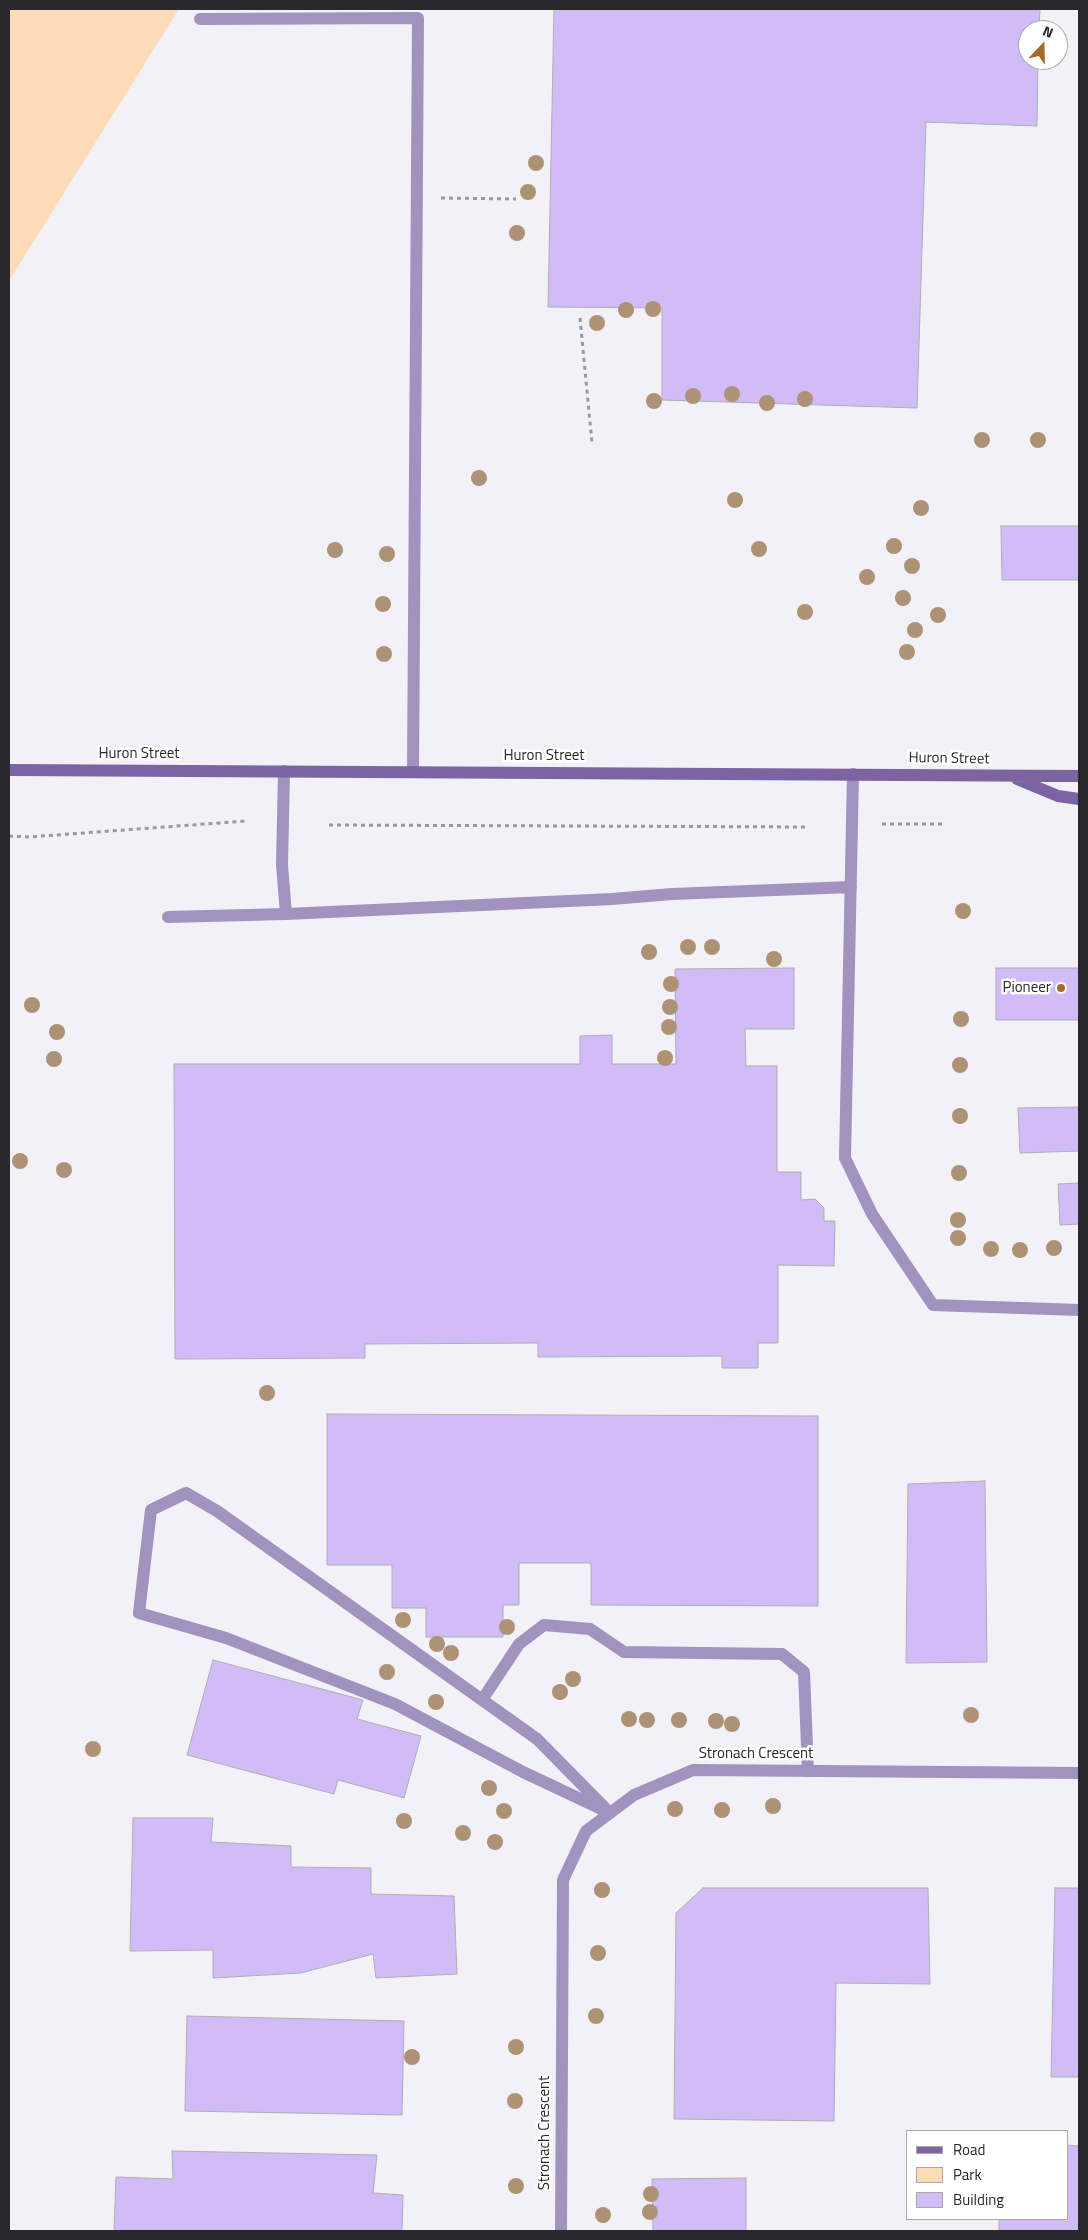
<!DOCTYPE html>
<style>
body{margin:0}
#map{position:relative;width:1088px;height:2240px;overflow:hidden;background:#f3f1f8;font-family:"Titillium Web",sans-serif}
canvas{display:block}
.frame{position:absolute;inset:0;border:10px solid #29282b;pointer-events:none}
.legend{position:absolute;left:906px;top:2130px;width:162px;height:90px;box-sizing:border-box;background:#fff;border:1px solid #a9a9aa;margin:0;padding:6px 9px;list-style:none;font-size:15px;color:#29282b}
.legend li{display:flex;align-items:center;gap:10px;height:25px}
.legend b{width:25px;border:1px solid #a9a9aa}
.north{position:absolute;left:1018px;top:20px;width:50px;height:50px;box-sizing:border-box;background:#fff;border:1px solid #a9a9aa;border-radius:50%;rotate:21deg;font-size:14px;font-weight:700;line-height:20px;text-align:center;color:#29282b}
.north::after{content:'';display:block;margin:auto;width:18px;height:22px;background:#a36a28;clip-path:polygon(50% 0,100% 100%,50% 72%,0 100%)}
</style>
<div id="map">
<canvas width="1088" height="2240"></canvas>
<div class="frame"></div>
<ul class="legend">
<li><b style="height:6px;background:#7c63a2"></b>Road</li>
<li><b style="height:14px;background:#fddab8"></b>Park</li>
<li><b style="height:14px;background:#d2bcf8"></b>Building</li>
</ul>
<div class="north">N</div>
</div>
<script>
const ctx = document.querySelector('canvas').getContext('2d');
ctx.lineJoin = 'round';
function fillPath(path, color) { ctx.fillStyle = color; ctx.fill(path, 'evenodd'); }
const shape = rows => new Path2D(rows.map(r => 'M' + r).join(''));
function trace(path, color, width, dash) { ctx.strokeStyle = color; ctx.lineWidth = width; ctx.lineCap = dash ? 'butt' : 'round'; ctx.setLineDash(dash || []); ctx.stroke(path); }
function drawText(font, color, halo, rows, align = 'center') {
  ctx.font = font + ' "Titillium Web",sans-serif'; ctx.lineWidth = 5; ctx.setLineDash([]); ctx.textBaseline = 'middle'; ctx.strokeStyle = halo; ctx.fillStyle = color; for (const [text, x, y, turn = 0] of rows) {
    ctx.save(); ctx.translate(x, y); ctx.rotate((+turn || 0) * Math.PI / 180); ctx.textAlign = isNaN(turn) ? turn : align; if (halo) ctx.strokeText(text, 0, 0); ctx.fillText(text, 0, 0); ctx.restore();
  }
}
fillPath(shape([
 [9,9,179,9,9,281]
]), '#fddab8');
const building = shape([
 [554,9,1040,9,1039,30,1028,30,1028,60,1038,60,1037,126,926,122,917,408,662,400,662,308,548,307,554,9],
 [1001,526,1079,526,1079,580,1002,580,1001,526],
 [794,968,794,1029,745,1029,746,1066,777,1066,777,1172,801,1172,801,1200,815,1199,824,1208,824,1221,835,1221,834,1266,778,1265,778,1343,758,1343,758,1368,722,1368,722,1356,538,1357,538,1343,365,1344,365,1358,175,1359,174,1064,580,1064,580,1036,612,1035,612,1064,676,1064,675,969,794,968],
 [996,968,1079,968,1079,1020,996,1020,996,968],
 [1079,1107,1079,1151,1020,1153,1018,1108,1079,1107],
 [1079,1183,1079,1224,1060,1225,1058,1184,1079,1183],
 [327,1414,818,1416,818,1606,591,1605,591,1563,519,1563,519,1605,503,1605,503,1637,426,1637,426,1608,392,1608,392,1565,327,1565,327,1414],
 [985,1481,987,1662,906,1663,908,1484,985,1481],
 [213,1660,363,1700,357,1719,421,1736,404,1798,338,1780,334,1794,187,1755,213,1660],
 [133,1818,213,1818,211,1842,291,1846,291,1867,371,1868,371,1894,454,1896,457,1974,376,1978,373,1954,301,1973,213,1978,213,1950,130,1951,133,1818],
 [703,1888,928,1888,930,1984,836,1983,834,2121,674,2119,676,1913,703,1888],
 [1055,1888,1079,1888,1079,2077,1051,2077,1055,1888],
 [187,2016,404,2021,402,2115,185,2111,187,2016],
 [1067,2145,1079,2146,1079,2231,999,2231,999,2219,1067,2219,1067,2145],
 [172,2151,377,2155,373,2193,403,2195,402,2231,114,2231,116,2177,173,2179,172,2151],
 [746,2178,746,2231,653,2231,652,2179,746,2178]
]);
fillPath(building, '#d2bcf8');
trace(building, '#afadb3', 1);
trace(shape([
 [441,198,516,199],
 [580,318,592,443],
 [882,824,943,824],
 [329,825,808,827],
 [9,836,29,837,246,821]
]), '#9a989d', 3, [4, 4]);
trace(shape([
 [200,19,418,18,413,772],
 [284,771,282,865,286,914],
 [853,774,845,1158,872,1214,933,1305,1079,1310],
 [168,917,286,914,612,899,672,894,851,887],
 [186,1493,217,1511,537,1739,610,1813,523,1772,395,1704,226,1638,139,1613,151,1510,186,1493],
 [482,1700,519,1644,544,1625,590,1629,624,1652,782,1654,804,1672,808,1771]
]), '#a292be', 12);
trace(shape([
 [561,2231,563,1880,586,1831,634,1795,693,1770,1079,1773]
]), '#a292be', 12);
trace(shape([
 [9,770,1079,776],
 [1017,779,1058,796,1079,799]
]), '#7c63a2', 12);
ctx.fillStyle = '#ad9275';
for (const [x, y] of [
 [536,163],
 [528,192],
 [517,233],
 [653,309],
 [626,310],
 [597,323],
 [732,394],
 [693,396],
 [805,399],
 [654,401],
 [767,403],
 [982,440],
 [1038,440],
 [479,478],
 [735,500],
 [921,508],
 [894,546],
 [759,549],
 [335,550],
 [387,554],
 [912,566],
 [867,577],
 [903,598],
 [383,604],
 [805,612],
 [938,615],
 [915,630],
 [907,652],
 [384,654],
 [963,911],
 [688,947],
 [712,947],
 [649,952],
 [774,959],
 [671,984],
 [32,1005],
 [670,1007],
 [961,1019],
 [669,1027],
 [57,1032],
 [665,1058],
 [54,1059],
 [960,1065],
 [960,1116],
 [20,1161],
 [64,1170],
 [959,1173],
 [958,1220],
 [958,1238],
 [1054,1248],
 [991,1249],
 [1020,1250],
 [267,1393],
 [403,1620],
 [507,1627],
 [437,1644],
 [451,1653],
 [387,1672],
 [573,1679],
 [560,1692],
 [436,1702],
 [971,1715],
 [629,1719],
 [647,1720],
 [679,1720],
 [716,1721],
 [732,1724],
 [93,1749],
 [489,1788],
 [773,1806],
 [675,1809],
 [722,1810],
 [504,1811],
 [404,1821],
 [463,1833],
 [495,1842],
 [602,1890],
 [598,1953],
 [596,2016],
 [516,2047],
 [412,2057],
 [515,2101],
 [516,2186],
 [651,2194],
 [650,2212],
 [603,2215]
]) { ctx.beginPath(); ctx.arc(x, y, 8, 0, 2 * Math.PI); ctx.fill(); }
for (const [x, y, r, color] of [
 [1061,988,5,"#a36a28"]
]) { const dot = new Path2D(); dot.arc(x, y, r, 0, 2 * Math.PI); ctx.fillStyle = color; ctx.fill(dot); trace(dot, '#fff', 2); }
drawText('15px', '#29282b', '#fff', [
 ["Huron Street",139,754],
 ["Huron Street",544,756],
 ["Huron Street",949,759,1],
 ["Stronach Crescent",756,1754],
 ["Stronach Crescent",545,2133,-90]
]);
drawText('15px', '#29282b', '#fff', [
 ["Pioneer",1051,988]
], 'right');
</script>
